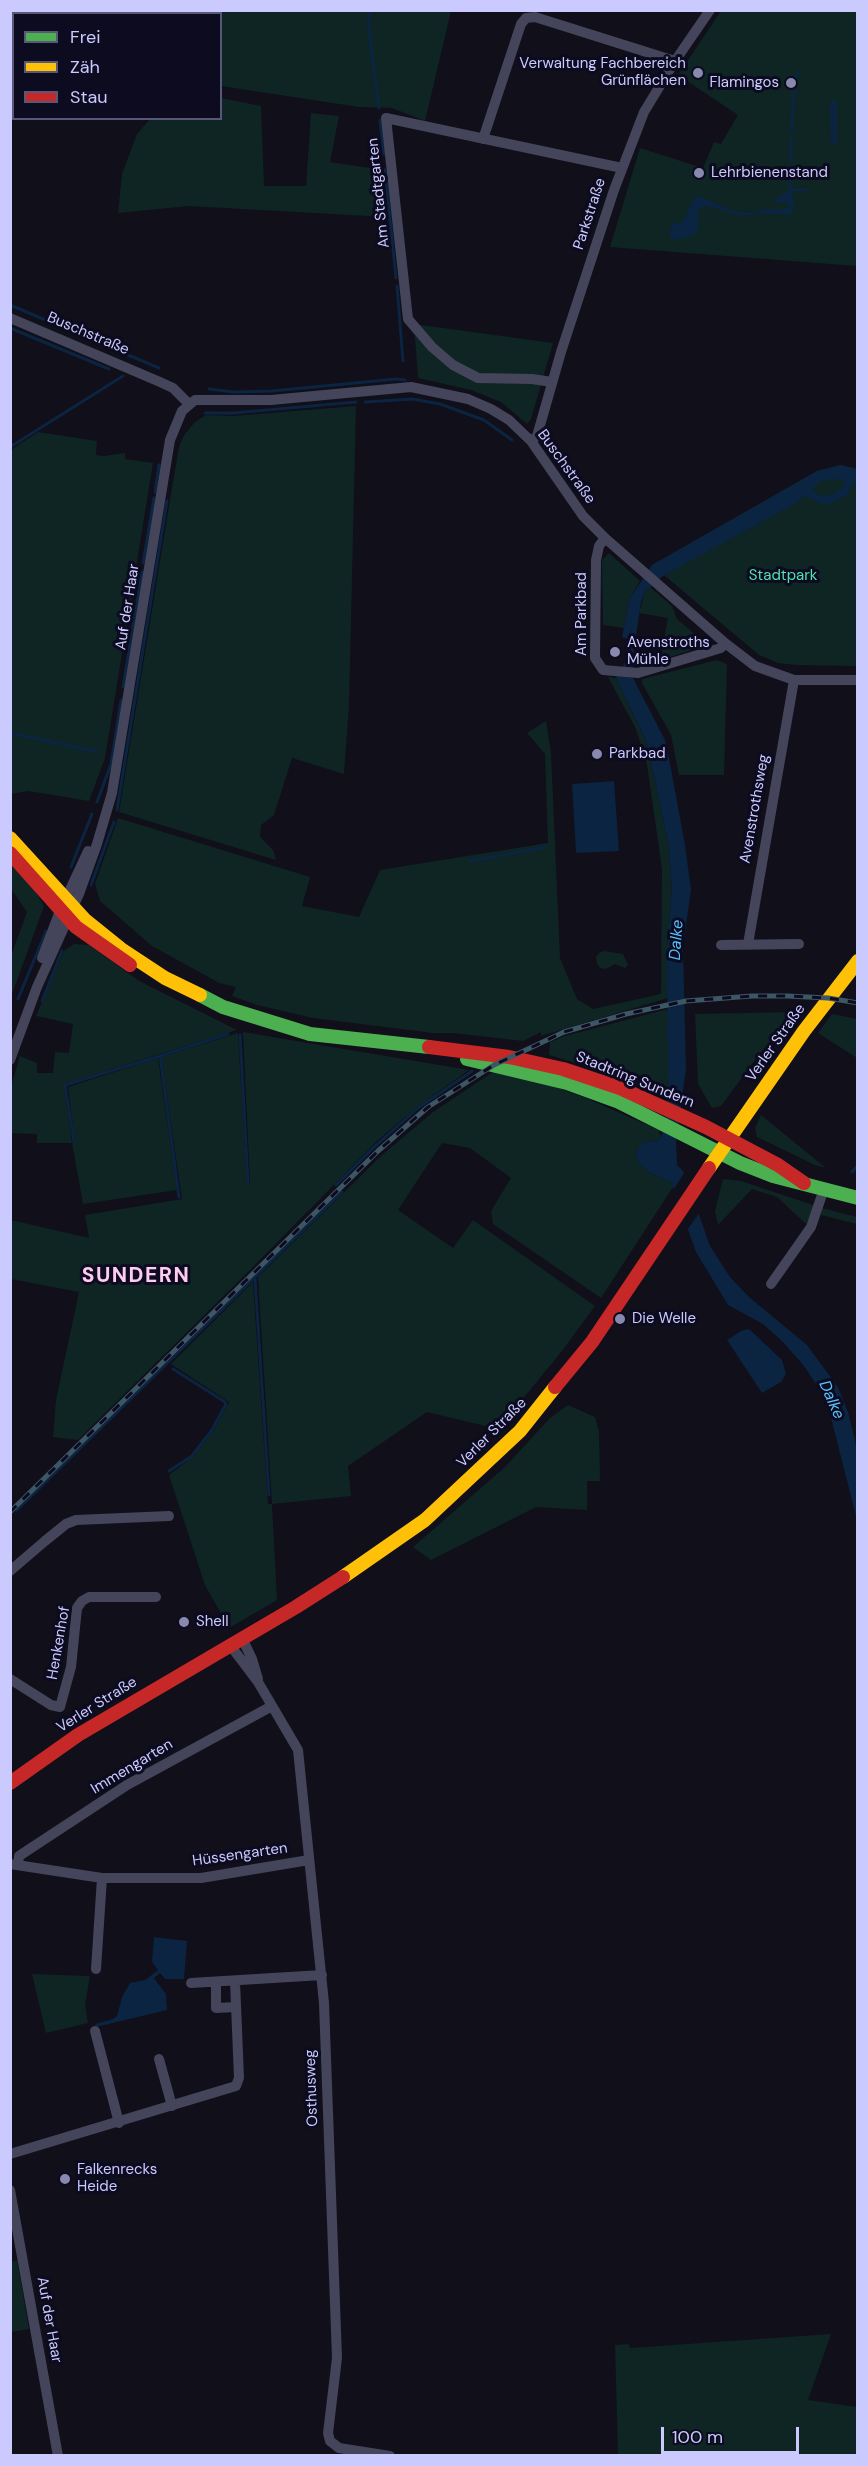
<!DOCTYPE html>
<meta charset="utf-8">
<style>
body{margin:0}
#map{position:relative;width:868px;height:2466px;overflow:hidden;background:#100f1a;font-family:"DM Sans",sans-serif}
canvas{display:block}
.frame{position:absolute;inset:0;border:12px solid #cacaff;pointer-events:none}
.legend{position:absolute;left:12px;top:12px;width:210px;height:108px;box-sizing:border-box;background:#0d0b1f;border:2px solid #595779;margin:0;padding:8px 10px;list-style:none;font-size:18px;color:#cacaff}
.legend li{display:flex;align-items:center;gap:12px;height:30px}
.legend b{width:30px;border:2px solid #595779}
.scale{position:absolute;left:661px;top:2427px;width:138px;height:27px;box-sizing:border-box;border:3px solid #cacaff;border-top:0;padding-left:8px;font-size:18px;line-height:21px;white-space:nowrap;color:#cacaff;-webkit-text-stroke:4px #0d0b1f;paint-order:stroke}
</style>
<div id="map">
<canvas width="868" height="2466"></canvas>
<div class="frame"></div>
<ul class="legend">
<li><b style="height:8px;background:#4caf50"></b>Frei</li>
<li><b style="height:8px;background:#ffc107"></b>Zäh</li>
<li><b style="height:8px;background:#c62828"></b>Stau</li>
</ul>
<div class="scale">100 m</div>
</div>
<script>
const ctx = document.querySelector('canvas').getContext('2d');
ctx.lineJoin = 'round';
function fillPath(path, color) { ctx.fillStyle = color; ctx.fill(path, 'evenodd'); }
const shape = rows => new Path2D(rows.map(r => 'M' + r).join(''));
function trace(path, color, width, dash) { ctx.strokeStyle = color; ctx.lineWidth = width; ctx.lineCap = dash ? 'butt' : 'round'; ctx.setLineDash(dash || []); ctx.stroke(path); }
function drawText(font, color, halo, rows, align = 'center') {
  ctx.font = font + ' "DM Sans",sans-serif'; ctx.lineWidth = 6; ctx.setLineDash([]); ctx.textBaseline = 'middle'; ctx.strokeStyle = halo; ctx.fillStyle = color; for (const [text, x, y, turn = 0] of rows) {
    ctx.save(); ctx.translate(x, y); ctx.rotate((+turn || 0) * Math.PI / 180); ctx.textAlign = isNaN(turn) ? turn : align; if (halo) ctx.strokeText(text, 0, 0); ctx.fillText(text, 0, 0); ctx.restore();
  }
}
fillPath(shape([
 [221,10,451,11,425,121,392,108,359,107,221,86],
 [721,11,857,11,857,266,610,247,640,148,703,168,714,142,721,144,738,115,678,75],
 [221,98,261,106,264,186,306,186,311,113,339,116,330,162,383,170,387,217,188,206,118,213,122,174,137,134,150,119,220,118],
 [414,324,553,343,531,419,527,424,501,402,471,390,418,378],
 [356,406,349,705,344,774,292,758,274,815,261,825,260,837,273,850,276,860,119,812,171,494,179,447,184,435,195,422,206,415,233,416],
 [38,432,97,441,96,455,104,456,125,453,125,459,153,463,105,758,89,801,28,791,11,794,11,450],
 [841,465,857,469,857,666,796,665,778,663,759,655,652,565,817,471],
 [609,553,640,581,630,598,624,628,603,625,602,560],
 [650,587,672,606,677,619,708,645,667,658,661,656,668,618,639,613,645,592],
 [717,660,727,664,724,775,679,775,671,735,642,683,642,679],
 [608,677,616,678,647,743,669,848,672,890,667,949,668,998,541,1036,541,1032,523,1041,453,1033,433,1033,313,1018,257,1005,232,996,236,987,219,983,152,946,100,901,95,884,118,818,310,877,302,906,359,917,380,870,548,843,545,754,527,733,546,721,551,753,560,958,577,999,593,1009,661,994,662,869,647,765,636,729],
 [11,861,34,889,44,906,11,997,11,956,27,912,11,889],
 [74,944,89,945,139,981,237,1030,64,1084,72,1143,75,1143,68,1087,158,1058,177,1190,83,1204,72,1143,37,1143,37,1134,11,1133,11,1087,20,1056,37,1063,37,1073,53,1073,55,1052,69,1053,73,1024,36,1016,64,951],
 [604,951,623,954,628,965,625,968,615,964,606,969,600,968,597,964,596,957,599,953],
 [668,1009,668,1096,593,1068,549,1055,550,1042,565,1036],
 [795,1012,798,1014,760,1053,721,1106,712,1108,698,1084,695,1014],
 [832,1014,857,1019,857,1058,818,1033],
 [243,1032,469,1070,417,1107,377,1141,251,1269,78,1440,53,1437,56,1400,79,1292,11,1279,11,1220,89,1238,85,1215,182,1199,161,1057,238,1033,247,1184,250,1184],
 [496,1070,528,1077,586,1098,659,1130,659,1134,662,1135,659,1140,643,1143,636,1152,638,1162,648,1172,671,1182,673,1187,601,1298,493,1224,491,1211,511,1178,470,1148,442,1143,398,1210,453,1248,473,1220,595,1306,562,1351,498,1429,427,1412,348,1466,351,1496,272,1504,277,1600,229,1628,205,1585,169,1475,194,1456,214,1430,229,1402,171,1364,253,1282,268,1504,272,1504,258,1277,382,1155,433,1112],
 [761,1115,826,1168,815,1165,757,1137,755,1128],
 [723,1179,741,1181,816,1206,806,1224,777,1197,752,1189,718,1225,715,1211],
 [822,1208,857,1217,857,1224,821,1215],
 [568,1405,595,1417,599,1432,600,1481,587,1481,587,1510,536,1507,431,1560,413,1547,505,1467,550,1418],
 [32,1974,90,1976,85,2005,88,2023,46,2033],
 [17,2260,29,2329,11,2332,11,2262],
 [831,2334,808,2400,857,2407,857,2455,618,2455,615,2345,629,2344,630,2348]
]), '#0e2524');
fillPath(shape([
 [830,101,837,101,837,143,831,143],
 [790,190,794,199,792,215,762,213,743,216,707,206,701,207,698,212,699,227,694,235,676,240,670,238,670,230,674,221,679,225,684,219,694,198,698,196,734,211,751,213,766,209,788,209,788,202,772,202],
 [841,465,857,469,857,482,854,482,847,495,830,504,822,504,804,496,796,503,663,576,645,592,641,602,632,663,633,678,665,740,669,758,685,845,691,890,683,948,686,1069,676,1142,677,1165,684,1172,710,1246,730,1277,749,1297,807,1345,838,1387,848,1412,857,1449,857,1520,831,1418,822,1393,804,1366,782,1341,763,1324,728,1305,696,1252,671,1182,648,1172,638,1162,636,1152,642,1143,659,1140,662,1135,668,1096,667,949,672,890,669,848,647,743,616,678,625,662,628,639,622,637,630,598,652,565,817,471],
 [834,479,845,481,842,488,833,494,824,496,816,494,812,489,821,481],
 [614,781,619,851,576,853,572,784],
 [749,1329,782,1360,786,1374,781,1382,762,1393,727,1340,741,1331],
 [154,1937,187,1941,184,1979,165,1979,160,1973,154,1978,166,1994,167,2010,96,2027,95,2024,113,2019,117,2016,122,1997,130,1983,145,1980,158,1970,152,1962]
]), '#0b2441');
fillPath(shape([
 [686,1170,700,1212,685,1233,672,1192]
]), '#100f1a');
trace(shape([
 [370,10,368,22,379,108],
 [796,78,798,72],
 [380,120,384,154],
 [792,133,793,93,796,90],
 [791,162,791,138],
 [790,167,790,190,806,190],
 [385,170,396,278],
 [397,286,403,361],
 [10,305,159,368],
 [10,328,109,369],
 [209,389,234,392,272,391,396,379,405,380],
 [365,402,413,399,440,404,484,420,512,440],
 [205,413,233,413,356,402],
 [10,447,123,376],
 [155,492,159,465],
 [143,563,154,498],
 [123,687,142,572],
 [10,733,98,752],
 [97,802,111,764,121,700],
 [117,810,167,501],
 [470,861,546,847],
 [71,867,92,814],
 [91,885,114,822],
 [18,999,46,931],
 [42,1001,62,951],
 [240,1035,248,1183],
 [74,1142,65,1085,160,1056],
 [852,1172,858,1165],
 [336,1185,374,1147,418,1108,472,1071],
 [179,1197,160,1056,228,1034],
 [255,1279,269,1495],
 [169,1471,192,1456,212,1430,226,1404,225,1402,173,1369],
 [17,1510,342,1192]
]), '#0b2441', 3);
trace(shape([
 [483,139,521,24,526,18,535,17,675,61],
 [10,318,160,382,173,388,189,404],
 [552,382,532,379,478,378,453,365,432,347,408,319,386,118,622,168],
 [531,441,537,436,561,352,614,190,644,112,675,61,710,10],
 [605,538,599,546,596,560,595,658,603,670,638,673,721,648,725,643],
 [748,944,794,680],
 [721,945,799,944],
 [42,958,60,911,88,851],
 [10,1060,37,987,79,894,97,844,112,793,170,440,182,411,195,400,271,400,411,387,468,399,491,409,509,420,531,441,583,516,605,538,725,643,755,666,794,680,858,680],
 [771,1284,811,1227,824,1189],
 [10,1571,45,1541,66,1524,76,1520,169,1516],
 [242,1638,252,1659,258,1679],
 [230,1645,258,1682,298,1750,324,2003,337,2358,328,2433,330,2441,339,2448,390,2456],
 [10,1679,51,1705,60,1707,71,1667,77,1608,82,1601,89,1597,156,1597],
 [10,1864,102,1878,201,1878,309,1860],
 [18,1865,19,1856,127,1785,272,1706],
 [96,1969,102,1878],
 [216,1982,216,2008,236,2007],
 [191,1983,322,1975],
 [95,2031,119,2123],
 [159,2059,172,2106],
 [10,2154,236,2086,239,2078,235,1981],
 [10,2190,58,2456]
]), '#44455b', 10);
trace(shape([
 [200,995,223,1007,310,1034,429,1047],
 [467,1059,567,1083,619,1102,740,1163,773,1176,858,1198]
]), '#4caf50', 14);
trace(shape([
 [10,838,85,920,121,949,165,978,200,995],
 [709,1168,804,1031,858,961],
 [343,1577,425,1520,520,1431,555,1387]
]), '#ffc107', 14);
trace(shape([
 [10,853,76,927,130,965],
 [429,1047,509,1057,563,1069,620,1088,706,1127,778,1165,804,1183],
 [555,1387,592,1342,709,1168],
 [10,1783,78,1735,296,1607,343,1577]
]), '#c62828', 14);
const rail = shape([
 [10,1512,378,1151,428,1107,494,1065,564,1032,626,1014,686,1001,752,996,787,996,828,998,858,1003]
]);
trace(rail, '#3d5664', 5);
trace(rail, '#0d0b1f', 3, [9]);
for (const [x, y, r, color] of [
 [698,73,6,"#8989af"],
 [791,83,6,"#8989af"],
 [699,173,6,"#8989af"],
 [615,652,6,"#8989af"],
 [597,754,6,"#8989af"],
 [620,1319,6,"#8989af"],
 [184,1622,6,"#8989af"],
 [65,2179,6,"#8989af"]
]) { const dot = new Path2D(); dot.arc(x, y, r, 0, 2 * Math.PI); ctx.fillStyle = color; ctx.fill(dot); trace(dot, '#0d0b1f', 2); }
drawText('15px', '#cacaff', '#0d0b1f', [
 ["Verwaltung Fachbereich",686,64,"right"],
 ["Grünflächen",686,81,"right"],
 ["Flamingos",779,83,"right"],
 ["Lehrbienenstand",711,173],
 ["Avenstroths",627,643],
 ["Mühle",627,660],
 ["Parkbad",609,754],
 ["Die Welle",632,1319],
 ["Shell",196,1622],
 ["Falkenrecks",77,2170],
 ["Heide",77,2187]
], 'left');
drawText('15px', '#cacaff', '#0d0b1f', [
 ["Am Stadtgarten",379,193,-96],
 ["Parkstraße",590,214,-72],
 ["Buschstraße",88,334,23],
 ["Buschstraße",566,467,54],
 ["Auf der Haar",128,607,-81],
 ["Am Parkbad",582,614,-90],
 ["Avenstrothsweg",755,809,-80],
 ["Verler Straße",776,1043,-55],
 ["Stadtring Sundern",635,1080,22],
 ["Verler Straße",492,1433,-45],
 ["Henkenhof",59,1643,-80],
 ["Verler Straße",97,1705,-32],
 ["Immengarten",132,1767,-31],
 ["Hüssengarten",240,1855,-8],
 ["Osthusweg",312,2088,-92],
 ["Auf der Haar",49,2320,80]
]);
drawText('15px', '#51e3b0', '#0d0b1f', [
 ["Stadtpark",783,576]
]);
drawText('italic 16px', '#58c2ff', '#0d0b1f', [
 ["Dalke",677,940,-86],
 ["Dalke",831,1400,66]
]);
ctx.letterSpacing = '1.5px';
drawText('bold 21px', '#ffccf1', '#0d0b1f', [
 ["SUNDERN",136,1276]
]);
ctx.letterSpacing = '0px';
</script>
